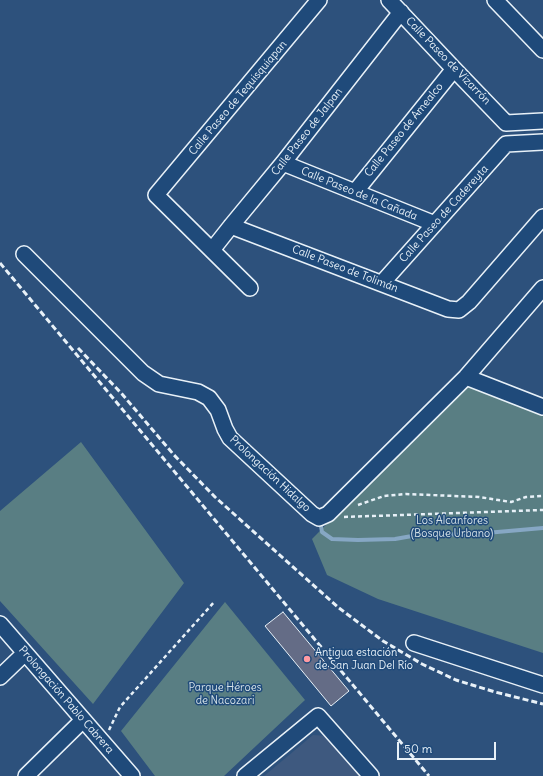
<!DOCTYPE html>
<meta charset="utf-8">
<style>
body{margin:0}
#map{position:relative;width:543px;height:776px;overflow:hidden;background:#2d517c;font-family:Delius,sans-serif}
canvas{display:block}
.scale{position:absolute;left:397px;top:742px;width:99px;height:18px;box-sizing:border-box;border:2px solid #e8f1f8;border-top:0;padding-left:5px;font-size:12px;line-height:14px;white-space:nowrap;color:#e8f1f8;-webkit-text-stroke:3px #1f4a7a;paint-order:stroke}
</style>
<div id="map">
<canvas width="543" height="776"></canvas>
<div class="scale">50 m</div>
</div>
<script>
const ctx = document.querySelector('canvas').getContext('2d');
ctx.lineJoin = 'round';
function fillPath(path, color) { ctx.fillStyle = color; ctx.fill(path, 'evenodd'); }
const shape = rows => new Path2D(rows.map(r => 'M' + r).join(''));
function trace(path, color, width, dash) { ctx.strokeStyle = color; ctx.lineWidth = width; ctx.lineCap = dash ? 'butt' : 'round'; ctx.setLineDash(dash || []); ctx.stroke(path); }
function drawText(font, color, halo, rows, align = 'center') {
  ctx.font = font + ' Delius,sans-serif'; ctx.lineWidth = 3; ctx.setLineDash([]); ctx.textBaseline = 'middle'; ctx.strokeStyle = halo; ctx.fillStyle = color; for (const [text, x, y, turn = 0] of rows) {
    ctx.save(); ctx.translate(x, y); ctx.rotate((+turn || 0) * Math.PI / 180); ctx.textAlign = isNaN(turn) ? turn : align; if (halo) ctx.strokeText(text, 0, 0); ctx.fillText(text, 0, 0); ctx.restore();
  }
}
fillPath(shape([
 [313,735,328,736,361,776,264,776]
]), '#3e597f');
fillPath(shape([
 [468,381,543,411,543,653,378,599,327,575,312,539],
 [81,442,184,583,93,704,0,601,0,511],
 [225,602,305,700,224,776,155,776,121,731]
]), '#597e83');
trace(shape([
 [320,521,322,532,332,539,358,540,395,539,429,533,463,535,543,528]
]), '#86a7c4', 4);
const building = shape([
 [283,612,349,691,331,706,265,626,283,612]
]);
fillPath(building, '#646c86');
trace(building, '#e8f1f8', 1);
const street = shape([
 [389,0,454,69,506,123],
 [495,0,543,50],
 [506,123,543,121],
 [506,144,543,142],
 [283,163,435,224],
 [355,192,454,69],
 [231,226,448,309,459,310,469,302,543,217],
 [212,250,231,226,283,163,401,12],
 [24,254,143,373,159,384,198,392,209,398,218,410,225,429,230,438,312,514,319,518,328,514,466,377,543,288],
 [382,283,506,144],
 [250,288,156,195,319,0],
 [466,377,543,407],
 [0,624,132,776],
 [414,643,543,685],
 [0,677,25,653],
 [26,776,83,720],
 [245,776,318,716,371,776]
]);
trace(street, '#e8f1f8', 18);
trace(shape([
 [358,505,384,496,406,494,479,497,511,502,526,497,543,496],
 [344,517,543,510],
 [109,730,120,707,215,601]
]), '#e8f1f8', 2.5, [4, 3]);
trace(street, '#1f4a7a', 15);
trace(shape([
 [0,263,429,776],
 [78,348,122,394,174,455,215,497,339,608,383,641,422,664,456,680,495,692,543,704]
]), '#e8f1f8', 3, [6, 3]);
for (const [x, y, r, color] of [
 [307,659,4,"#ff9aa2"]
]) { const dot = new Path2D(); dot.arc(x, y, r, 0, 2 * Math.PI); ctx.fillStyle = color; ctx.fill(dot); trace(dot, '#1f4a7a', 1.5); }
drawText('11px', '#e8f1f8', '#1f4a7a', [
 ["Calle Paseo de Vizarrón",448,61,46],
 ["Calle Paseo de Tequisquiapan",238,98,-50],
 ["Calle Paseo de Amealco",404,130,-51],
 ["Calle Paseo de Jalpan",307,132,-52],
 ["Calle Paseo de la Cañada",359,194,22],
 ["Calle Paseo de Cadereyta",444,214,-48],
 ["Calle Paseo de Tolimán",345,269,21],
 ["Prolongación Hidalgo",270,474,43],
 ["Prolongación Pablo Cabrera",66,700,49]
]);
drawText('11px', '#d3e0e6', '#1f4a7a', [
 ["Los Alcanfores",452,521],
 ["(Bosque Urbano)",452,534],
 ["Parque Héroes",225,688],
 ["de Nacozari",225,701]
]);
drawText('11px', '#e8f1f8', '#1f4a7a', [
 ["Antigua estación",315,653],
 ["de San Juan Del Río",315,666]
], 'left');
</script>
